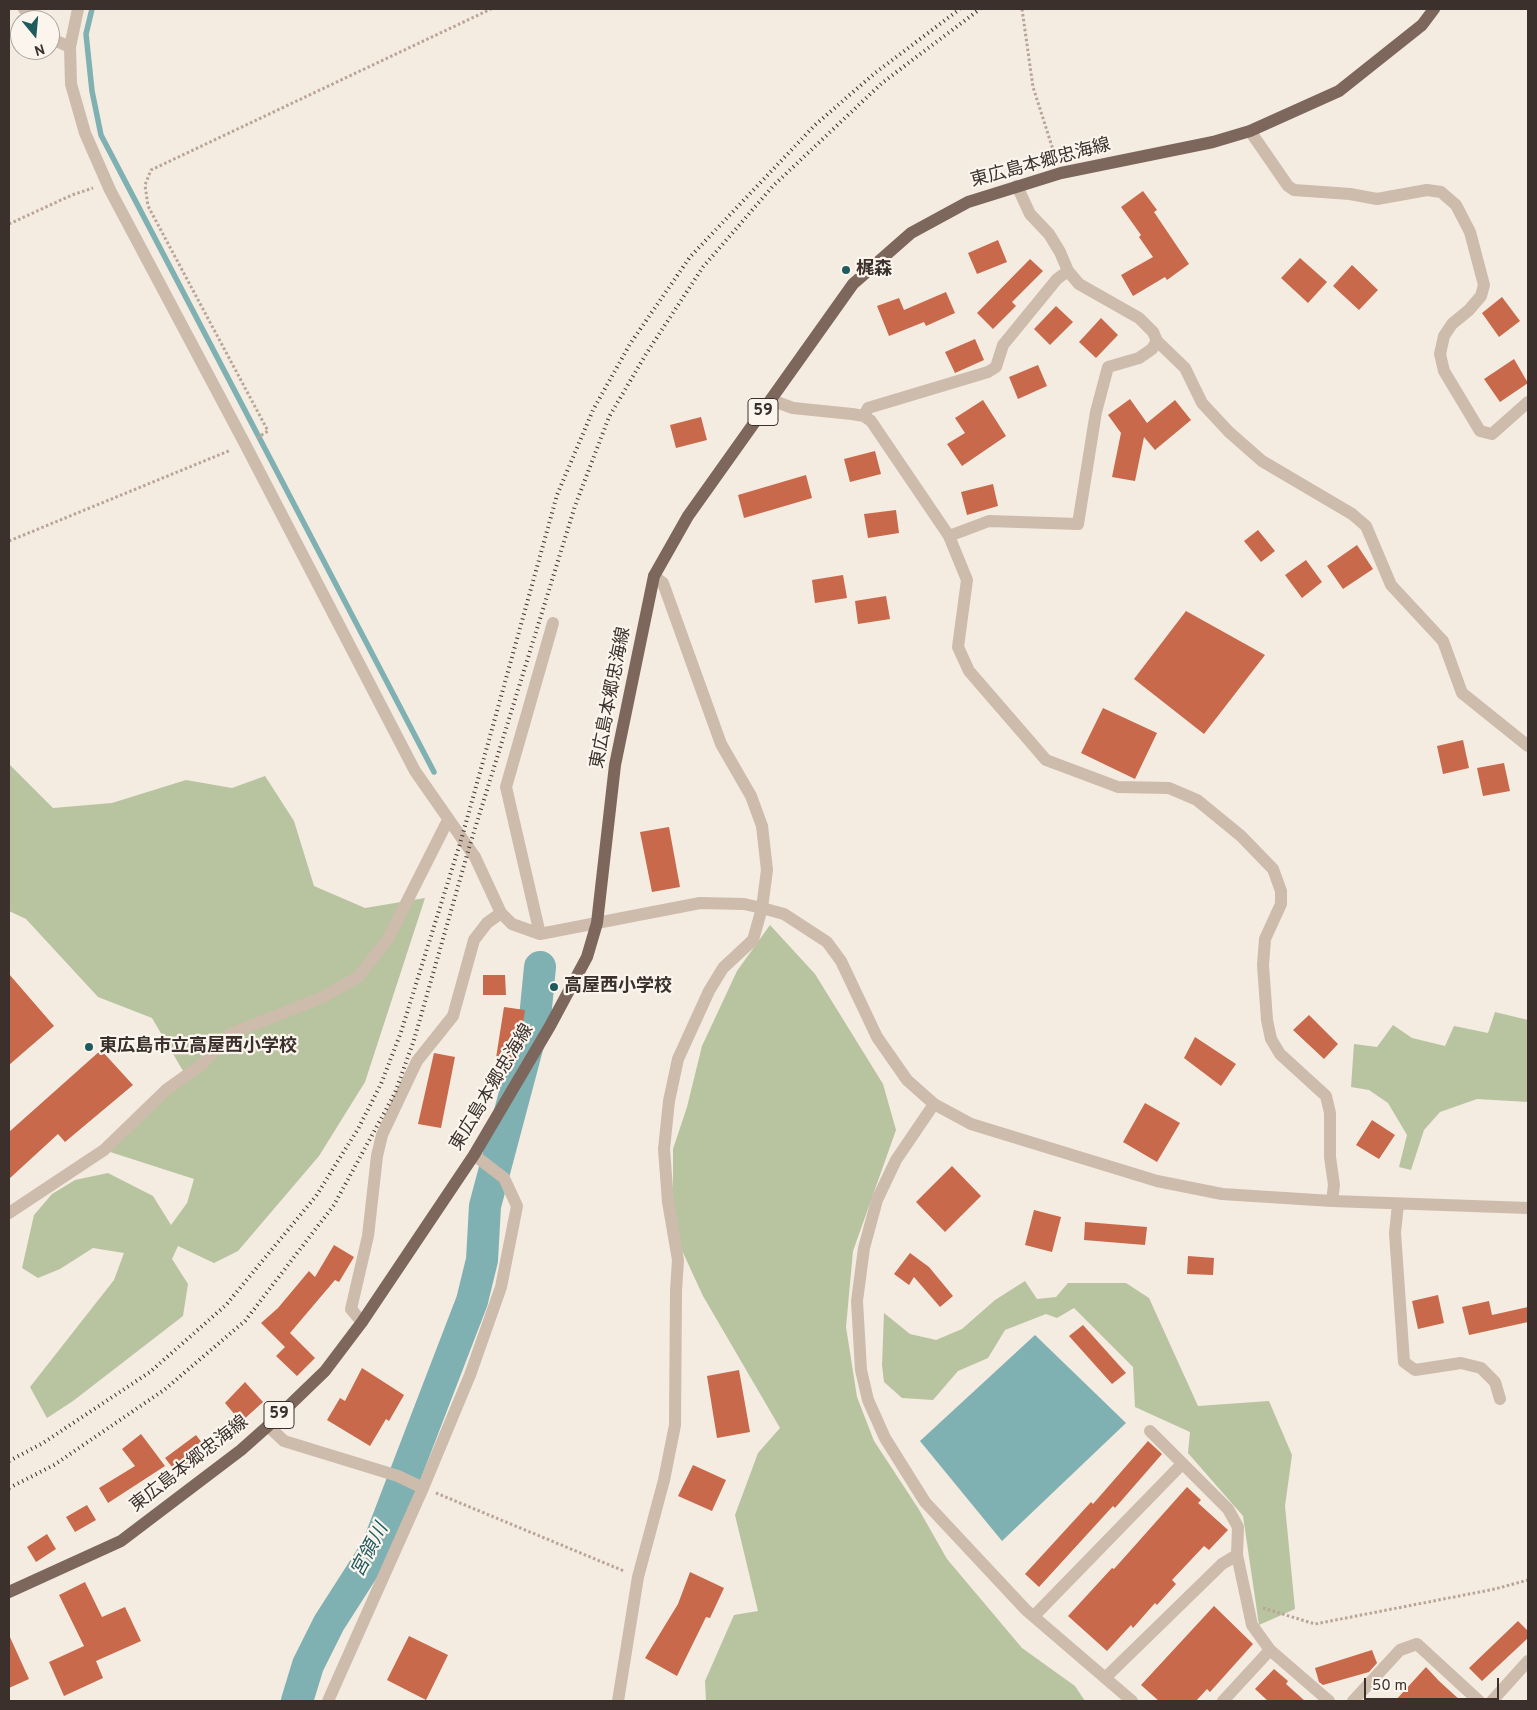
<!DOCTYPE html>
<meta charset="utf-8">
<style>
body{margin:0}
#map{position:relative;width:1537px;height:1710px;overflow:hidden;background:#f4ebe1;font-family:Overpass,sans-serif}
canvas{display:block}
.frame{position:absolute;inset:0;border:10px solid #3b302b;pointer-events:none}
.north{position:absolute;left:10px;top:10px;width:50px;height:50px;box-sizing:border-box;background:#fbf5ee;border:1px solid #aea6a0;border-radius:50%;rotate:163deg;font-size:14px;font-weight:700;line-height:20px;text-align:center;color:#3b302b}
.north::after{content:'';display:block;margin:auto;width:18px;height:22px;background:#1f5a5e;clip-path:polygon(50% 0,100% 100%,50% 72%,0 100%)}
.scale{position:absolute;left:1364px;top:1678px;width:135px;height:22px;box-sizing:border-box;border:2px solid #3b302b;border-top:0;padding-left:6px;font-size:15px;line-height:18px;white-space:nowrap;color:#3b302b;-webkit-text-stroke:4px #fbf5ee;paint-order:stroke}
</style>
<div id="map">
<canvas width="1537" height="1710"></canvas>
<div class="frame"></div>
<div class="north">N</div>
<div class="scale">50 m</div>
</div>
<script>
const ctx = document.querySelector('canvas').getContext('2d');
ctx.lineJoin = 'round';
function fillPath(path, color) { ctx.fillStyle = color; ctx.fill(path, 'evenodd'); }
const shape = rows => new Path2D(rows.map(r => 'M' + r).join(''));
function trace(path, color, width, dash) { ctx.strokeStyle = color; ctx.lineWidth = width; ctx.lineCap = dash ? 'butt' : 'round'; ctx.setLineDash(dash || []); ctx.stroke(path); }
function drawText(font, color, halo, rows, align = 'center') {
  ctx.font = font + ' Overpass,"Noto Sans JP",sans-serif'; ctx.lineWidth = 4.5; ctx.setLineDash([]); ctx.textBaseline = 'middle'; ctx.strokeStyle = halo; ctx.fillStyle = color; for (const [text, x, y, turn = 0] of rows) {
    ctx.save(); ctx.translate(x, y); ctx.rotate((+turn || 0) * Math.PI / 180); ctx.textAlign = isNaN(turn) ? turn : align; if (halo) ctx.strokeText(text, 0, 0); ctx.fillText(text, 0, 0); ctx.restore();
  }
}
fillPath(shape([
 [9,764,53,808,112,803,186,780,232,788,265,776,294,821,314,886,365,908,425,898,365,1082,319,1156,238,1251,214,1263,178,1246,172,1259,188,1284,183,1316,73,1401,47,1418,30,1387,114,1280,124,1253,93,1248,60,1269,38,1278,22,1268,34,1215,52,1194,75,1180,108,1173,153,1196,171,1225,187,1203,194,1179,104,1150,186,1076,152,1018,98,997,26,919,9,911],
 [770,925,815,974,883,1084,896,1130,853,1251,846,1327,857,1397,874,1441,918,1508,947,1559,1022,1648,1075,1686,1085,1701,706,1701,705,1681,734,1615,758,1611,735,1515,758,1453,780,1428,703,1296,673,1231,673,1149,687,1107,702,1046,737,971],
 [1495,1012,1528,1020,1528,1102,1477,1099,1440,1112,1424,1130,1411,1170,1399,1167,1407,1135,1388,1103,1369,1090,1351,1087,1354,1044,1377,1047,1393,1025,1412,1038,1445,1046,1454,1026,1488,1033],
 [1025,1281,1037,1299,1056,1297,1068,1283,1126,1283,1149,1298,1198,1406,1269,1401,1292,1455,1285,1506,1295,1609,1259,1625,1243,1516,1188,1453,1190,1432,1135,1407,1133,1367,1074,1308,1057,1318,1046,1314,1005,1330,988,1358,958,1371,933,1400,902,1398,884,1382,882,1365,884,1313,910,1334,936,1340,962,1329,995,1300]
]), '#b8c4a0');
fillPath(shape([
 [1035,1335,1126,1423,1002,1541,920,1441]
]), '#7fb0b2');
trace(shape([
 [92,9,86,34,92,91,101,135,434,772]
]), '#7fb0b2', 5.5);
trace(shape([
 [297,1701,308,1665,329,1623,377,1548,472,1301,482,1260,485,1206,535,1018,540,967]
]), '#7fb0b2', 32);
fillPath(shape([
 [1143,191,1157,210,1154,212,1189,264,1167,280,1165,277,1133,296,1121,275,1153,257,1139,237,1141,235,1121,207],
 [998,240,1007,262,977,274,968,253],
 [1300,258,1327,282,1308,303,1281,278],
 [1030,259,1043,271,1012,302,1016,306,993,329,977,313],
 [1352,265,1378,290,1359,310,1333,286],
 [946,292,955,313,926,326,924,322,889,336,877,306,899,298,904,310],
 [1502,297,1520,321,1499,337,1482,313],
 [1056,306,1073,322,1050,345,1034,329],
 [1101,318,1118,335,1096,358,1079,342],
 [975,339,984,360,955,373,945,352],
 [1514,359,1528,383,1500,402,1484,379],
 [1038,365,1047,386,1018,399,1009,377],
 [1130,399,1147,423,1175,400,1191,420,1155,450,1144,437,1135,481,1112,477,1121,433,1108,415],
 [983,400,1006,436,962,466,947,444,965,433,955,418],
 [701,417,707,440,676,448,670,425],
 [875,451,881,474,850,482,844,459],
 [806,475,812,498,744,518,738,495],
 [993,484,998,506,967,515,961,492],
 [896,510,899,533,868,538,864,514],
 [1258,530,1275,551,1261,562,1244,541],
 [1357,545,1373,569,1343,589,1327,566],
 [1306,560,1322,582,1302,598,1285,575],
 [843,575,847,598,815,603,812,580],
 [886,596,890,619,858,624,855,601],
 [1186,611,1265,655,1204,734,1134,679],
 [1103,708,1157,733,1135,779,1081,753],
 [1463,740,1469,768,1443,774,1437,746],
 [1504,763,1510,791,1483,796,1477,768],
 [669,827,680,887,652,892,640,832],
 [9,974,54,1026,9,1065],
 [483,975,505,975,506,995,483,995],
 [504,1007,525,1010,517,1061,496,1058],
 [1309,1015,1338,1044,1324,1059,1293,1030],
 [1195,1037,1236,1064,1221,1086,1184,1058],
 [101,1050,133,1085,65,1142,58,1134,9,1179,9,1132],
 [434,1053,455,1057,441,1128,418,1124],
 [1145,1103,1180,1123,1157,1162,1123,1142],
 [1372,1120,1395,1135,1379,1159,1356,1145],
 [952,1166,981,1196,945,1232,916,1202],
 [1034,1210,1061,1217,1052,1252,1025,1245],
 [1085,1222,1147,1227,1145,1245,1084,1240],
 [334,1245,354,1257,339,1282,335,1280,290,1333,315,1358,297,1376,276,1356,285,1347,261,1323,278,1308,309,1271,315,1277],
 [910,1253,929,1267,953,1296,940,1307,914,1277,909,1285,894,1274],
 [1188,1256,1214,1258,1213,1275,1187,1274],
 [1438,1295,1444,1323,1418,1329,1412,1301],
 [1489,1301,1492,1315,1528,1307,1528,1322,1469,1335,1462,1307],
 [1083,1325,1126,1373,1112,1384,1069,1336],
 [362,1368,404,1395,389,1421,386,1419,370,1446,327,1420,340,1398,345,1401],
 [739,1370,750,1432,717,1438,707,1376],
 [245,1382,263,1402,241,1422,225,1403],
 [141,1434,165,1466,108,1503,99,1488,135,1466,122,1449],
 [196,1435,206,1448,176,1472,165,1458],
 [1148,1441,1162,1454,1115,1508,1113,1506,1039,1587,1025,1574,1091,1502,1093,1504],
 [693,1465,726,1480,712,1511,678,1496],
 [1187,1487,1201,1500,1198,1503,1228,1530,1209,1550,1204,1546,1172,1580,1176,1584,1157,1605,1155,1603,1133,1628,1131,1625,1107,1651,1068,1616,1112,1568,1114,1569],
 [87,1505,96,1520,75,1532,66,1517],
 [47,1534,56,1549,36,1562,27,1547],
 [690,1572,724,1588,710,1618,706,1617,677,1676,645,1658,678,1604],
 [85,1582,102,1617,125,1607,141,1641,96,1661,103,1678,64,1696,49,1662,84,1646,59,1595],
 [1214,1606,1253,1644,1210,1692,1207,1689,1196,1701,1159,1701,1141,1685],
 [1518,1621,1528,1631,1528,1638,1482,1681,1469,1668],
 [9,1635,29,1679,9,1688],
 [409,1636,448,1655,426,1700,387,1680],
 [1372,1650,1377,1663,1369,1672,1323,1685,1319,1682,1315,1668],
 [1426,1667,1439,1681,1461,1701,1395,1701],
 [1274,1669,1288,1681,1286,1684,1305,1701,1268,1701,1255,1689]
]), '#c8694b');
trace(shape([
 [1022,9,1033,87,1056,159],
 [9,224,72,195,93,188],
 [257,438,268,431,148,206,145,185,151,170,491,9],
 [9,541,231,450],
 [436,1493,624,1571],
 [1263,1608,1315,1624,1495,1589,1528,1580]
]), '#b9a596', 3, [2.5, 2.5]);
trace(shape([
 [24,9,34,20],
 [78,9,70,47,71,84,85,133,110,190,245,444,415,771,475,857,501,913,512,924,540,934,700,903,744,904,762,908,784,914,827,942,841,961,877,1037,907,1080,934,1104,971,1124,1157,1181,1222,1194,1332,1201,1528,1208],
 [50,37,54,40,70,47],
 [1250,131,1288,186,1294,190,1350,194,1377,199,1427,190,1441,192,1456,205,1470,232,1484,285,1481,296,1469,310,1452,324,1444,336,1440,354,1444,371,1480,431,1492,434,1528,402],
 [1157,341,1185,368,1202,403,1229,432,1262,461,1352,514,1366,526,1391,585,1443,641,1462,693,1528,746],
 [771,400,793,408,852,414,864,416,871,421,949,536,967,580,958,647,969,671,1046,760,1118,787,1169,788,1197,800,1241,836,1273,869,1281,891,1281,904,1265,939,1263,965,1267,1020,1271,1039,1280,1054,1326,1096,1330,1113,1330,1157,1334,1185,1332,1201],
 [864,416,868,408,988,372,996,367,1003,345,1057,279,1068,271],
 [949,536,989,521,1078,524,1096,412,1108,367,1139,358,1152,349,1157,341,1153,332,1139,318,1079,284,1068,271,1060,252,1049,234,1030,214,1017,186],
 [540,934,506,787,553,623],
 [934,1104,896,1160,877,1200,864,1248,857,1301,861,1370,868,1400,885,1438,925,1502,1026,1610,1132,1701],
 [1398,1204,1395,1233,1404,1362,1415,1370,1461,1363,1481,1368,1495,1382,1500,1399],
 [9,1213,104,1150,166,1090,201,1065,230,1034,323,997,358,977,388,939,448,820],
 [362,1322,351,1309,368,1236,377,1156,382,1135,417,1061,453,1016,474,940,487,923,501,913],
 [268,1426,284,1441,398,1476,423,1488],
 [1150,1431,1228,1509,1238,1527,1237,1555,1252,1625,1270,1650,1329,1701],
 [1034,1616,1182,1464],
 [1105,1678,1222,1564,1237,1555],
 [328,1701,423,1488,470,1375,501,1287,517,1206,504,1178,474,1155],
 [618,1701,638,1577,664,1480,675,1425,676,1291,678,1260,668,1202,664,1149,669,1101,678,1059,709,991,723,968,753,940,762,908,767,870,762,826,751,796,721,744,663,583,654,576],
 [1223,1701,1270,1650],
 [1353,1701,1400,1650,1417,1644,1479,1701],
 [1492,1701,1528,1661]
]), '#cdbbac', 12);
trace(shape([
 [9,1592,121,1541,241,1450,268,1426,325,1371,362,1322,474,1155,550,1026,587,957,597,923,615,765,654,576,688,516,853,284,911,233,968,202,1061,173,1213,142,1250,131,1339,91,1422,25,1434,9]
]), '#7d675c', 12);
trace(shape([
 [9,1461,43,1443,150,1372,226,1305,316,1196,358,1129,381,1084,401,1032,462,837,557,495,593,410,630,344,690,257,815,125,875,73,960,9],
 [9,1488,54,1465,164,1390,245,1321,334,1205,395,1093,414,1040,469,848,575,506,609,417,646,354,703,267,773,186,882,83,980,9]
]), '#3b302b', 4, [1, 4]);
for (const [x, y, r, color] of [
 [846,270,5,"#1f5a5e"],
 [554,987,5,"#1f5a5e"],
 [89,1047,5,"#1f5a5e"]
]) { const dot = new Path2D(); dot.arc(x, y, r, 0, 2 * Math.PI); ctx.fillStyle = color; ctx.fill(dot); trace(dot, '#fbf5ee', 2); }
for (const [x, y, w] of [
 [763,412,30],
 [279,1415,30]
]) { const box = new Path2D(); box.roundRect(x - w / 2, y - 13.5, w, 27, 4); ctx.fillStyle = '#fbf5ee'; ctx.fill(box); trace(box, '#3b302b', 1); }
drawText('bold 16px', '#3b302b', null, [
 ["59",763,412],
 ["59",279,1415]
]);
drawText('18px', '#3b302b', '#fbf5ee', [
 ["東広島本郷忠海線",1041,164,-15],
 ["東広島本郷忠海線",612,698,-79],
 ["東広島本郷忠海線",493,1088,-59],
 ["東広島本郷忠海線",190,1465,-38]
]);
drawText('bold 18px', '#3b302b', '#fbf5ee', [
 ["梶森",856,270],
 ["高屋西小学校",564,987],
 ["東広島市立高屋西小学校",99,1047]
], 'left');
drawText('italic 19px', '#1f5a5e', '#fbf5ee', [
 ["宮領川",371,1551,-62]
]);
</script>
